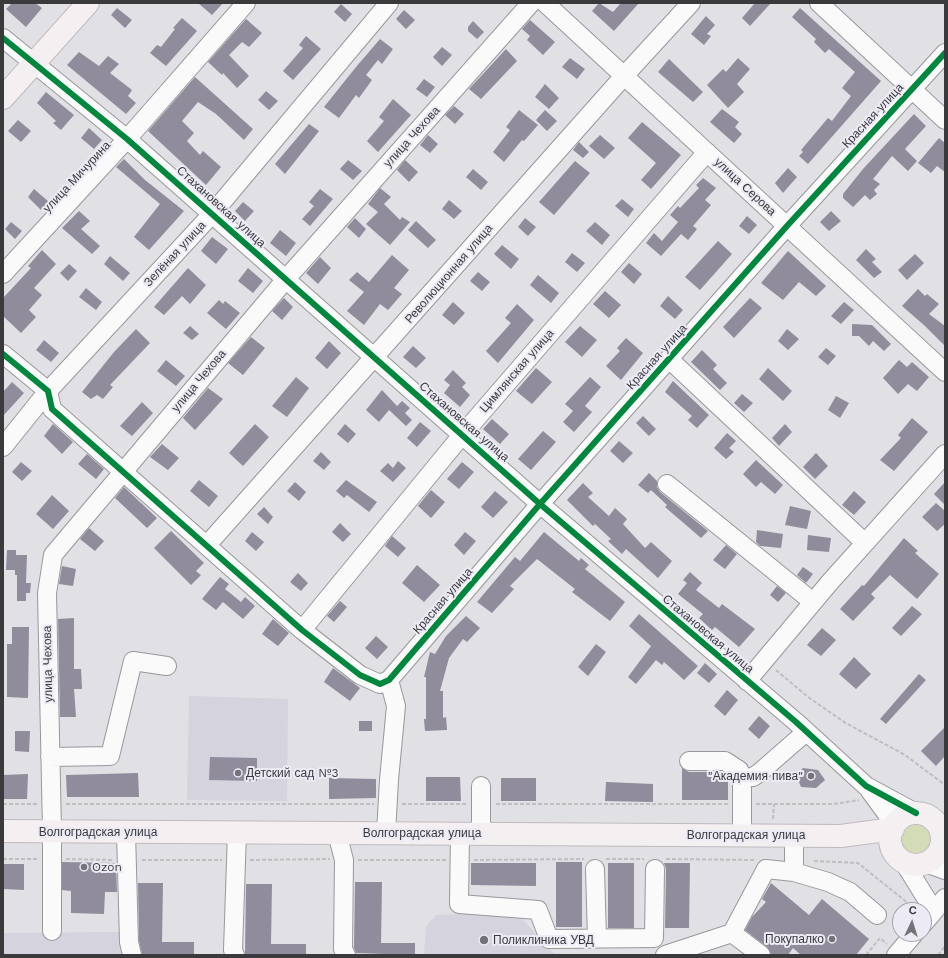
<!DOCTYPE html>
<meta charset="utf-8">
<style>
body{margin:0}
#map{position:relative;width:948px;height:958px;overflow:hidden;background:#e0e0e5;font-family:"Work Sans",sans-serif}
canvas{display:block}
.frame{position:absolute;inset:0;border:4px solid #3a3a3d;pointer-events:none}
.north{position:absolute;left:892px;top:902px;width:40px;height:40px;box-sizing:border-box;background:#ecebf5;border:1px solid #a5a4ab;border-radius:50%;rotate:4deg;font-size:11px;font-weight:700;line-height:16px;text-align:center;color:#3a3a3d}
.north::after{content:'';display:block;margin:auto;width:14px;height:18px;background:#747478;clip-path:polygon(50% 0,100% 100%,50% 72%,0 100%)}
</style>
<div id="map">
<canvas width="948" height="958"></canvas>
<div class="frame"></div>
<div class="north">С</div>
</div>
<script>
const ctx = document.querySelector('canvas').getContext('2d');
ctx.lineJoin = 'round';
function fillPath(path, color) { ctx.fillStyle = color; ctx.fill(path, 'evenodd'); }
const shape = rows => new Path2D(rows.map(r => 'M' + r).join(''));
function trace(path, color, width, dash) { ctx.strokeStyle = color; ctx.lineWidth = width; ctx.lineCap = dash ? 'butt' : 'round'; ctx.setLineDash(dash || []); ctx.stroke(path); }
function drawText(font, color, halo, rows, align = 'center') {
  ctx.font = font + ' "Work Sans",sans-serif'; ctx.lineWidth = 4; ctx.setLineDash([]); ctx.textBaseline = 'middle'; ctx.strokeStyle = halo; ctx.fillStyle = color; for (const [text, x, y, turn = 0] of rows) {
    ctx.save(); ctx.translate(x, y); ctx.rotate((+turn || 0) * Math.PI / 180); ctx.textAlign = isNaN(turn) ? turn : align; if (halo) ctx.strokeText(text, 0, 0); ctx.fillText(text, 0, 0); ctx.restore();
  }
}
fillPath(shape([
 [189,696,288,699,287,801,187,800],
 [516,912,555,955,424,955,426,926,436,915],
 [122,932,122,955,3,955,3,933]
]), '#d4d3de');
fillPath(shape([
 '902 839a14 14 0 1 1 28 0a14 14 0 1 1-28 0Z'
]), '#d4dcb5');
fillPath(shape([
 [12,3,35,3,42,8,26,27,6,9],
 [198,3,223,3,212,15],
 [599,3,613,12,621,3,639,3,614,31,592,11],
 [755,3,771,3,750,26,742,18],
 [341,4,352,14,345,22,334,12],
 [117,8,132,20,125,28,111,15],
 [800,8,881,81,808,164,799,156,803,152,801,150,828,118,832,121,851,96,842,88,855,72,829,49,825,53,814,42,816,39,792,17],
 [404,10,415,20,406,29,396,19],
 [706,16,715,25,707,34,711,36,704,45,691,34],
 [182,18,197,31,166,66,150,53,157,45,161,47,175,29,173,28],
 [246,19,262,33,249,47,242,42,229,55,249,76,237,88,223,73,222,75,208,62],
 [530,20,555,42,543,55,527,40,530,36,522,29],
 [473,21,484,32,477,39,468,31,468,27],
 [306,36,321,49,293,80,283,71,303,48,299,45],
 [380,39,393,49,382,64,378,60,366,75,372,80,359,98,356,95,339,118,324,107,356,67],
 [442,47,452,55,442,66,433,57],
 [506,49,517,61,481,99,469,89],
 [79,52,99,66,108,56,119,64,110,73,132,90,128,96,136,103,126,114,67,65],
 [570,58,585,69,577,79,562,67],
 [738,58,750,69,737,84,744,92,728,108,707,85,723,69,726,72],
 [669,59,703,92,693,102,658,72],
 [195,77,253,129,244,140,216,114,198,102,182,121,194,133,187,141,200,155,203,151,221,167,206,185,148,131],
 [424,79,435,87,427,97,416,89],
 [545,84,559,98,549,109,535,97],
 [266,91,278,101,269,110,258,100],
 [46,92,74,115,61,130,53,123,56,121,37,103],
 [393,99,411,115,378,152,367,141,384,121,379,117],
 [454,106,464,114,455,124,445,115],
 [722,109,739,122,735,127,742,134,734,143,710,122],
 [519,110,538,125,524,141,522,140,504,162,493,152,510,130,506,127],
 [545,110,557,121,547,131,536,120],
 [914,114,926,126,905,149,917,161,908,171,892,156,873,179,880,184,874,190,877,194,870,200,865,195,853,207,843,198,843,194,863,169],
 [18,120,31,131,21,142,8,131],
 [642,122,681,155,651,189,641,180,656,163,628,138],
 [309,124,319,131,285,174,275,164],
 [89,128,102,140,94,149,81,138],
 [428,135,438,144,430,153,420,145],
 [600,135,615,148,604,159,589,146],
 [939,138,945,143,945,172,937,166,931,173,918,163],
 [579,142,589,152,583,158,573,150],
 [124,159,145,180,184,211,149,250,134,237,160,204,116,167],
 [348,160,362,171,353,180,340,169],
 [405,160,418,172,409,182,397,170],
 [575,161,590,173,554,215,539,202],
 [788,168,797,177,783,193,775,183],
 [473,169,488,182,481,190,466,177],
 [703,178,716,188,705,200,711,205,693,226,697,229,688,240,681,234,661,256,646,243,654,233,662,241,678,222,670,215,678,206,680,208,699,188,696,185],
 [380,188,391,197,384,204,400,220,402,217,410,222,390,245,366,224,378,212,368,204],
 [34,189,49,202,41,210,28,197],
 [320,189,333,199,310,226,302,219,314,206,309,202],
 [622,199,634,209,628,217,615,206],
 [449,200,462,211,454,219,442,209],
 [243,202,254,211,245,221,235,211],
 [79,211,90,221,81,229,100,246,92,254,62,228],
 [831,211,841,221,829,231,820,222],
 [747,216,757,225,749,234,739,226],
 [355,218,366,229,359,238,347,227],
 [525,218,536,227,528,236,518,227],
 [416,221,436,240,428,248,408,230],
 [11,222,22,231,15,239,5,229],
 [595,222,610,235,602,245,586,231],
 [280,230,296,243,286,256,270,243],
 [212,237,228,249,216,264,201,251],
 [718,241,732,254,700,290,685,277],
 [502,245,519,259,511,269,494,254],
 [866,249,876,259,872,262,882,272,874,278,856,260],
 [42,250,56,264,34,288,42,295,29,310,36,317,21,333,3,316,3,298,31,268,28,266],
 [788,251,826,286,816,296,799,282,783,300,761,283],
 [572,253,585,263,577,272,565,262],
 [915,254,924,263,907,280,898,270],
 [392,255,409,270,394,288,402,294,388,310,380,304,364,325,347,311,364,292,349,280,357,272,369,282],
 [110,256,130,273,123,281,104,264],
 [320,257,331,268,318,284,306,273],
 [629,263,642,274,634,284,621,272],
 [69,264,77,271,68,281,60,273],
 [188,268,206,285,190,304,182,296,164,315,154,307],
 [248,268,263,281,253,293,238,281],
 [478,272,490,282,482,291,470,281],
 [538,275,559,293,551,303,530,285],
 [86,288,102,302,96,310,79,297],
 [918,289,925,296,927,294,939,304,929,314,945,326,945,346,925,326,902,306],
 [605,291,621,305,609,318,593,304],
 [668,296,683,310,675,319,660,306],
 [284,298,293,307,282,320,272,311],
 [750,298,762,308,734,338,723,327],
 [219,300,223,304,225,301,240,313,226,329,207,313],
 [453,302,465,313,454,325,442,315],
 [844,302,854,310,841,324,831,316],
 [517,304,534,320,498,363,486,351,511,323,505,318],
 [852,324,872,325,891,344,884,351,873,341,869,346,859,336,852,336],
 [190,326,199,334,192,340,183,333],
 [580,326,597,340,582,357,565,342],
 [136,329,150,343,110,385,113,387,103,399,97,395,91,399,82,392,114,352],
 [787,329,799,339,788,350,778,341],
 [251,337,265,348,243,375,228,363],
 [626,338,643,353,621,380,606,366,620,351,617,348],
 [44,340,59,353,51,362,36,350],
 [329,341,341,353,327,369,315,358],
 [413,346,426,358,416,368,403,357],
 [826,348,836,356,828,365,818,357],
 [702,350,717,365,713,369,727,383,720,390,691,362],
 [166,360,185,376,176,386,157,371],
 [899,360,907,367,912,362,929,377,917,391,908,384,898,394,883,378],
 [536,368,552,382,532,404,516,391],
 [768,368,792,391,783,401,759,379],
 [453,370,466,383,462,387,470,395,460,407,444,393,450,385,444,380],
 [296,377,309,388,287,417,272,406],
 [590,377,601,387,585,406,592,412,574,432,563,422,573,411,565,404],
 [673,381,709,415,697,428,688,420,692,416,665,392],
 [12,382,24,393,3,416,3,392],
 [208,388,223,399,195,430,183,418],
 [382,390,397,406,402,401,410,408,405,413,412,420,406,426,389,410,379,422,366,410],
 [742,394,753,403,744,412,734,403],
 [836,396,849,403,840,418,828,410],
 [142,402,153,413,132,436,120,426],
 [643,416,656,429,649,436,636,423],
 [912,418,928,432,894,471,880,460,901,438,898,435],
 [492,419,509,434,500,444,483,429],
 [420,422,431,431,417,447,407,438],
 [53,424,73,442,62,454,44,436],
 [255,424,269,437,243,466,229,453],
 [345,424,356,434,348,443,337,434],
 [785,424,792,432,779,446,772,438],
 [543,431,556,442,531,470,518,459],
 [727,433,736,441,729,448,734,452,726,459,714,448],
 [619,441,633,453,623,463,610,451],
 [162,444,179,458,168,470,150,457],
 [321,452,331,462,324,470,313,461],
 [816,453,828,466,815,479,803,467],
 [87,454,104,469,96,479,78,464],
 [756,460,783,485,775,494,761,482,756,487,743,474],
 [398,461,406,468,393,482,380,471,388,463,393,468],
 [21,462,32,471,22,481,12,472],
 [462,462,474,472,459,489,447,479],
 [649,473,657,481,657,487,660,492,708,531,701,538,665,507,667,505,651,490,648,493,638,485],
 [199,480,218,496,209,507,190,491],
 [346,480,377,502,369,512,347,495,344,498,336,491],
 [295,482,306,492,299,501,287,491],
 [945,482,945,505,934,494],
 [583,483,593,493,588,497,609,516,615,508,627,519,623,524,645,548,651,542,672,561,658,578,626,549,622,554,608,541,611,539,595,524,593,526,567,500],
 [124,487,157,518,147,528,115,498],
 [431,490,445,502,431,518,418,506],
 [495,491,508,502,493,518,481,507],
 [854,491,866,502,854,515,842,505],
 [52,495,69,511,53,529,36,514],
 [936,503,945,511,945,524,937,531,922,517],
 [790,506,811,511,807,529,785,525],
 [264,507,273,517,268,524,257,514],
 [340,523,351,534,343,542,332,532],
 [89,528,104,541,95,551,80,539],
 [757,530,783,534,781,548,760,546,756,542],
 [171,531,204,563,196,571,201,575,191,585,154,548],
 [252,532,264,542,256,551,245,541],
 [465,532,476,541,464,555,454,545],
 [544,532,579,561,581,558,589,565,585,569,625,602,610,621,572,592,575,589,537,559,510,586,514,589,492,613,477,602,515,557,520,561],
 [808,535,831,538,829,552,807,550],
 [392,536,406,548,398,557,385,546],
 [904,538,918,551,915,553,939,574,917,599,890,575,871,594,875,598,853,621,840,609,862,585,864,586],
 [726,545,737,554,725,569,713,560],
 [7,550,16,550,16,555,27,555,26,583,31,583,30,593,26,593,26,601,17,601,17,575,15,575,15,570,6,570],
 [417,565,440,585,424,602,402,583],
 [62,566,76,569,73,586,59,584],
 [803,567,813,574,806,583,797,575],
 [690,572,702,583,696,590,719,608,722,604,755,629,739,647,715,627,712,630,699,618,703,614,678,594,687,583,683,580],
 [298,573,308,583,301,591,290,582],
 [220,577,229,584,225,589,241,602,245,597,255,606,243,619,223,602,216,610,202,599],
 [777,586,786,593,778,602,770,595],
 [340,601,347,607,334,622,327,616],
 [912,606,922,614,901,636,892,628],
 [639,614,698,666,684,680,664,662,662,665,656,660,636,684,628,677,651,646,629,626],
 [466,616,480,628,467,642,463,639,449,658,440,691,443,691,443,718,446,717,447,730,425,731,424,719,426,719,426,677,424,677,430,652,435,654,446,636],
 [74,618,74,669,81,669,82,689,74,689,76,717,60,717,58,619],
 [273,619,289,633,278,646,262,634],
 [12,627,29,627,28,698,7,697,7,644,12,644],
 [822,628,836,640,821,656,807,645],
 [376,636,388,647,377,659,365,648],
 [596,644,606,652,588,676,578,667],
 [854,657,871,674,856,689,839,674],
 [705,663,717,674,709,683,697,673],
 [333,668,360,688,350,701,324,682],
 [919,674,926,680,886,724,880,719],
 [727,690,738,700,725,716,714,706],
 [759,716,770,726,759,739,748,729],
 [359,721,372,721,372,731,359,731],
 [945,727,945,756,936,766,921,751],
 [15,731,30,731,29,752,15,751],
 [210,757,257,758,257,781,209,780],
 [682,768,689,772,722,772,728,775,728,800,682,800],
 [803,768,818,770,825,780,816,788,801,787,799,782,799,773],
 [138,773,139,797,67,797,66,775],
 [28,774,27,799,3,799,3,775],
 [426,777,460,777,461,801,426,801],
 [329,778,376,779,376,798,329,799],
 [501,778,536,778,536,801,501,801],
 [606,782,653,784,653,802,605,801],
 [62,862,116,863,117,892,105,892,104,914,71,913,71,891,62,890],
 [556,862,582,862,582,927,556,927],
 [471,863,536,863,536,886,471,885],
 [608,863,634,863,634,928,608,928],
 [664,863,690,863,689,928,665,928,666,869],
 [3,864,24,864,24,890,3,889],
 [355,882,382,882,381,943,415,943,415,955,356,953,354,948],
 [138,883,163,883,162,942,194,942,194,955,142,954,139,941],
 [771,883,809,915,822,899,869,939,856,955,801,955,793,948,788,955,771,955,767,947,745,930,752,917,766,902,762,899],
 [246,884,272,884,271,944,306,944,306,955,245,955]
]), '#908c9c');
const minor = shape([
 [545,3,945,372],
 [819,3,945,120],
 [3,38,127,139,540,504,796,722,866,786,916,813],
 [3,274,127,139,246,3],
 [3,354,48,391,52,409,302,630,360,675,380,684,389,680,540,504,787,226,945,53],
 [670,360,865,543],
 [3,447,48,391,212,214,389,3],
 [667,484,813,602],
 [207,545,624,76,691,3],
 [302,630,462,435,707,152],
 [747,681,830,582,945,454],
 [50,757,110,756,133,661,167,666],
 [689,761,725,761,739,770,742,778,742,835],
 [742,778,753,777,759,773,806,732],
 [870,791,895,825],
 [126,832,129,942,132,955],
 [337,833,344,860,343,949,346,955],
 [386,833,389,780,396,706,389,680],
 [460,833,459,904,538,910,549,939,654,938,655,869],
 [481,833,481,786],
 [940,848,945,854],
 [903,861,934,911],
 [926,863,945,870],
 [595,869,597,938],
 [794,872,794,835],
 [924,923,945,898],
 [52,931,52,831,47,593,53,555,286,279,531,3],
 [235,955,233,950,237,832],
 [665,955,732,933],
 [761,955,732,933,766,869,794,872,828,882,850,892,877,915],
 [896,955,914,934]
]);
const major = shape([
 [3,98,88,3],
 '890 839a26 26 0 1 1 52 0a26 26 0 1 1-52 0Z',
 [3,831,841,836,893,829]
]);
trace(minor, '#98989b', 20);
trace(major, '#c0babd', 24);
trace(shape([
 [776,670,808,697,844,722,905,755,945,785],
 [3,804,38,804],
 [66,804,374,804],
 [402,804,466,804],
 [496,804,728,804],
 [756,804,834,804,859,800],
 [773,819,774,804],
 [3,859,38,859],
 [66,859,112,860],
 [606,859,644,859],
 [666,859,754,860],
 [142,860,222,860],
 [250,860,330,859],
 [358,860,446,860],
 [474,860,584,859],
 [814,861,858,863,914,908],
 [866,955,880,938,887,944],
 [938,955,945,946]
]), '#bfbfc1', 2, [4, 2]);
trace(minor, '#fafafb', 18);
trace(major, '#f4f0f2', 22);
trace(shape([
 [3,38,127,139,540,504,796,722,866,786,916,813],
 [3,354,48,391,52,409,302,630,360,675,380,684,389,680,540,504,787,226,945,53]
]), '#00873e', 6);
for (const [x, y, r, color] of [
 [238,773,4,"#747478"],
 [811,776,4,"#747478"],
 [84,867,4,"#747478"],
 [832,939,4,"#747478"],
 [484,940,5,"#747478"]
]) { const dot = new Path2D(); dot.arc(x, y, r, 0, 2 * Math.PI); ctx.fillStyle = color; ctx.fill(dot); trace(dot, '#ecebf5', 1.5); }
drawText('12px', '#3a3a3d', '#ecebf5', [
 ["Красная улица",873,116,-47],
 ["улица Чехова",412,137,-48],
 ["улица Мичурина",77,177,-47],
 ["улица Серова",745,187,43],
 ["Стахановская улица",221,207,42],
 ["Зелёная улица",175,254,-47],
 ["Революционная улица",449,274,-49],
 ["Красная улица",657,357,-48],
 ["Цимлянская улица",517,371,-49],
 ["улица Чехова",199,381,-50],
 ["Стахановская улица",464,422,41],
 ["Красная улица",443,601,-49],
 ["Стахановская улица",708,634,40],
 ["улица Чехова",48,664,-91],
 ["Волгоградская улица",98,832],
 ["Волгоградская улица",422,833],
 ["Волгоградская улица",746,835]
]);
drawText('12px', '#3a3a3d', '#ecebf5', [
 ["Детский сад №3",246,773],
 ["\"Академия пива\"",803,776,"right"],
 ["Ozon",92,867],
 ["Покупалко",824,939,"right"],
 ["Поликлиника УВД",493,940]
], 'left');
</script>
